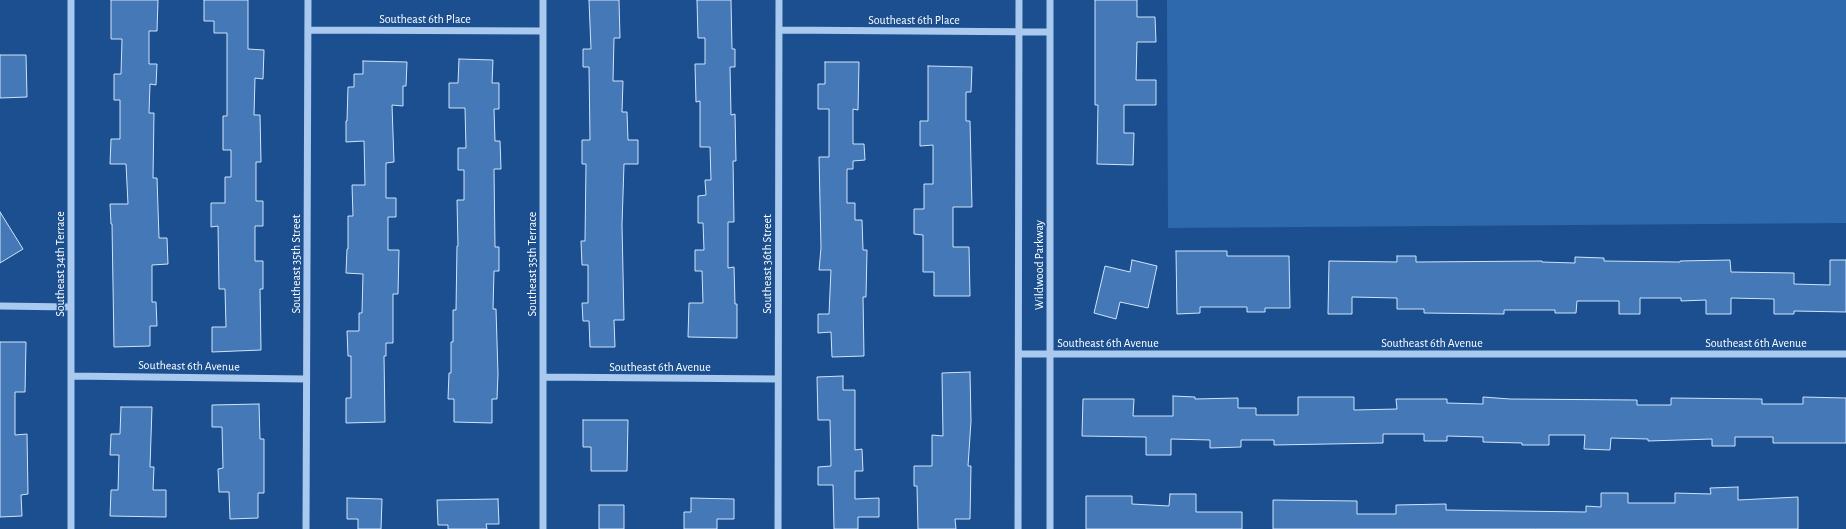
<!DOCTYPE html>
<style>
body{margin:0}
canvas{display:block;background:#1b4f8f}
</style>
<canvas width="1846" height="529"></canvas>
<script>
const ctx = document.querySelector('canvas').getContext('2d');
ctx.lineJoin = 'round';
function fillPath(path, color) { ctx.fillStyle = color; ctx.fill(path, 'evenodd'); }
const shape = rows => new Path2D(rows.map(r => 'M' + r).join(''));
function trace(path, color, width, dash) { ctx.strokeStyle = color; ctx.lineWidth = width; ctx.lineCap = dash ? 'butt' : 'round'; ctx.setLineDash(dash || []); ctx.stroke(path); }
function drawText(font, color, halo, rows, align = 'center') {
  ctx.font = font + ' "Alegreya Sans",sans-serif'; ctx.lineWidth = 3; ctx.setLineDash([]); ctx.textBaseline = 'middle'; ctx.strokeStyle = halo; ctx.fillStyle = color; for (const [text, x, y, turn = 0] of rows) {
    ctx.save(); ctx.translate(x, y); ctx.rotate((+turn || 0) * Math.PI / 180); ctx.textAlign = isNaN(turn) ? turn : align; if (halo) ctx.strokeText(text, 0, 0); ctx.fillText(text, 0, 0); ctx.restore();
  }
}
fillPath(shape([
 [1167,0,1846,0,1846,223,1168,228]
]), '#2e69ad');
const building = shape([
 [111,0,158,0,157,31,149,31,149,64,157,64,156,85,150,84,149,113,154,113,153,178,157,178,159,238,167,238,168,264,152,265,152,302,156,302,157,326,150,326,150,346,114,347,112,224,111,224,110,204,128,204,126,164,110,164,111,139,120,139,120,100,114,100,114,74,121,74,122,39,111,39,111,0],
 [204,0,248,0,248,49,264,50,263,79,255,78,254,115,260,115,261,162,256,162,256,201,263,201,263,226,255,226,255,261,263,261,263,289,260,289,261,350,212,352,212,327,226,327,225,289,219,289,218,226,211,227,211,203,225,203,225,177,231,177,231,150,223,150,223,116,227,116,227,33,214,33,214,21,204,21,204,0],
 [589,0,619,0,620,38,614,38,613,81,623,81,622,112,627,112,628,140,638,140,638,164,624,164,622,225,624,320,614,320,615,347,590,347,589,321,583,321,582,303,588,303,588,265,582,265,581,241,585,241,586,164,582,164,582,140,590,140,589,67,583,67,583,49,591,49,589,0],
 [697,0,731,0,732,49,735,49,735,67,730,67,731,115,735,114,736,161,733,161,734,222,728,222,728,268,734,267,735,304,737,304,737,338,688,337,689,303,703,303,702,271,695,271,695,250,704,250,703,223,698,223,698,196,706,195,705,180,711,180,710,147,700,147,700,101,696,102,695,64,705,64,705,38,698,38,697,0],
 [1095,0,1137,0,1137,17,1155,17,1156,42,1137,42,1136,80,1156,80,1156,105,1124,105,1124,133,1134,133,1133,165,1097,164,1098,105,1095,105,1095,0],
 [0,55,26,55,27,97,0,98,0,55],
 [459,59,493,60,492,83,499,83,499,109,494,109,495,141,500,141,501,169,494,169,495,247,499,247,499,271,494,271,493,309,496,309,498,374,497,399,492,399,492,423,454,422,454,399,448,399,449,373,451,373,451,342,453,342,453,310,456,310,457,246,458,246,457,200,464,200,464,170,458,170,458,148,466,148,465,108,449,108,449,83,458,83,459,59],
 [363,61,407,62,406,86,403,86,403,106,392,105,394,162,386,163,386,198,396,198,396,217,388,217,388,250,399,250,398,294,393,294,393,343,386,343,386,356,384,356,385,422,346,423,346,398,351,398,351,356,348,356,347,331,359,331,359,313,362,313,363,274,346,273,347,249,348,249,348,216,353,216,352,185,365,185,364,141,346,142,346,121,347,121,348,87,354,87,354,74,363,74,363,61],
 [825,62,859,62,858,110,853,109,853,144,864,144,865,160,853,161,853,169,847,169,847,203,855,203,855,220,862,220,863,250,867,250,866,297,863,297,864,356,832,357,831,332,818,333,818,314,829,314,831,270,819,270,821,248,819,157,829,157,829,109,818,109,818,84,825,84,825,62],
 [928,66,972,67,971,92,966,92,966,121,970,121,972,207,953,207,953,247,969,247,970,296,934,296,934,272,923,272,923,235,914,234,914,209,924,209,924,184,933,184,933,145,920,146,920,121,928,121,928,66],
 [0,212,23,249,0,263,0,212],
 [1176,251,1227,251,1227,256,1289,256,1290,308,1265,308,1265,312,1247,312,1247,307,1200,307,1200,313,1177,314,1176,251],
 [1397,256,1416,256,1416,262,1542,261,1542,262,1575,263,1575,257,1604,258,1604,261,1680,262,1680,261,1730,260,1731,272,1794,273,1794,284,1830,285,1830,260,1846,260,1846,312,1794,311,1794,314,1774,314,1774,299,1731,298,1731,314,1706,314,1706,300,1681,301,1681,298,1640,298,1640,314,1619,314,1619,301,1577,301,1576,313,1555,313,1555,310,1504,310,1504,314,1424,313,1424,309,1397,309,1397,298,1352,297,1352,314,1328,314,1329,261,1397,262,1397,256],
 [1132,260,1157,266,1148,308,1120,302,1116,319,1094,313,1105,266,1130,272,1132,260],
 [0,342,26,342,25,392,15,392,15,435,27,434,28,494,21,495,22,516,0,517,0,342],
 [970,372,971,421,968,466,971,466,970,519,955,519,956,529,918,529,917,486,914,486,914,466,932,466,932,435,943,436,942,373,970,372],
 [843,376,843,390,855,390,855,450,862,449,863,471,855,471,855,499,879,498,879,517,858,517,858,529,834,529,833,485,818,485,818,467,831,466,830,420,818,420,817,377,843,376],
 [1173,396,1195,397,1195,399,1238,398,1238,408,1256,408,1256,415,1298,415,1298,397,1354,397,1354,410,1397,409,1396,399,1447,399,1447,403,1483,404,1483,397,1510,399,1637,400,1637,405,1671,405,1671,398,1762,399,1762,404,1803,404,1803,397,1846,398,1846,443,1773,443,1773,437,1735,437,1735,446,1712,446,1712,439,1648,441,1648,439,1611,438,1610,450,1584,449,1585,435,1549,435,1549,445,1522,445,1522,443,1483,442,1483,437,1447,436,1447,441,1424,441,1424,434,1383,434,1383,443,1274,445,1274,440,1241,440,1241,447,1210,448,1210,440,1171,439,1171,455,1146,455,1146,437,1082,436,1083,399,1134,399,1133,416,1173,416,1173,396],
 [259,404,260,439,264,439,264,493,258,493,258,518,230,519,229,492,219,492,218,469,223,468,222,427,212,427,212,405,259,404],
 [121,407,152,407,150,467,154,467,153,490,166,490,166,517,110,516,111,490,118,490,119,455,110,455,111,434,120,434,121,407],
 [583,420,628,420,627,471,591,471,591,447,583,447,583,420],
 [1738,487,1738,500,1798,497,1798,529,1273,529,1273,500,1357,501,1357,514,1396,514,1396,505,1446,504,1446,510,1586,512,1586,506,1601,507,1601,493,1628,493,1628,503,1675,503,1675,493,1711,494,1710,488,1738,487],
 [1170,494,1196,494,1196,512,1242,512,1242,529,1086,529,1086,496,1132,496,1132,504,1169,506,1170,494],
 [347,498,382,499,381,529,358,529,358,519,347,519,347,498],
 [691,498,734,499,734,519,717,519,717,529,684,529,684,512,691,512,691,498],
 [498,499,499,524,486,524,487,529,448,529,448,525,438,525,437,500,498,499],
 [599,505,624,505,624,529,599,529,599,505]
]);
fillPath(building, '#4478b7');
trace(building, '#cfe3fa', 1);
trace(shape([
 [543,0,543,529],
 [1050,0,1050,529],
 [308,30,543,31],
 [779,30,1050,32],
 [0,306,71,307],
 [1019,354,1846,354],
 [71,376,306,379],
 [543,377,778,379],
 [71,529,71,0],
 [306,529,308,0],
 [778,529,779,0],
 [1018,529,1019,0]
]), '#a9c9ee', 7);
drawText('12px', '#fff', '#1b4f8f', [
 ["Southeast 6th Place",425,19],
 ["Southeast 6th Place",914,20],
 ["Southeast 34th Terrace",60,264,-90],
 ["Southeast 35th Street",296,264,-90],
 ["Southeast 35th Terrace",532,264,-90],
 ["Southeast 36th Street",767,264,-90],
 ["Wildwood Parkway",1039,265,-90],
 ["Southeast 6th Avenue",1108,343],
 ["Southeast 6th Avenue",1432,343],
 ["Southeast 6th Avenue",1756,343],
 ["Southeast 6th Avenue",189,366,1],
 ["Southeast 6th Avenue",660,367]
]);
</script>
